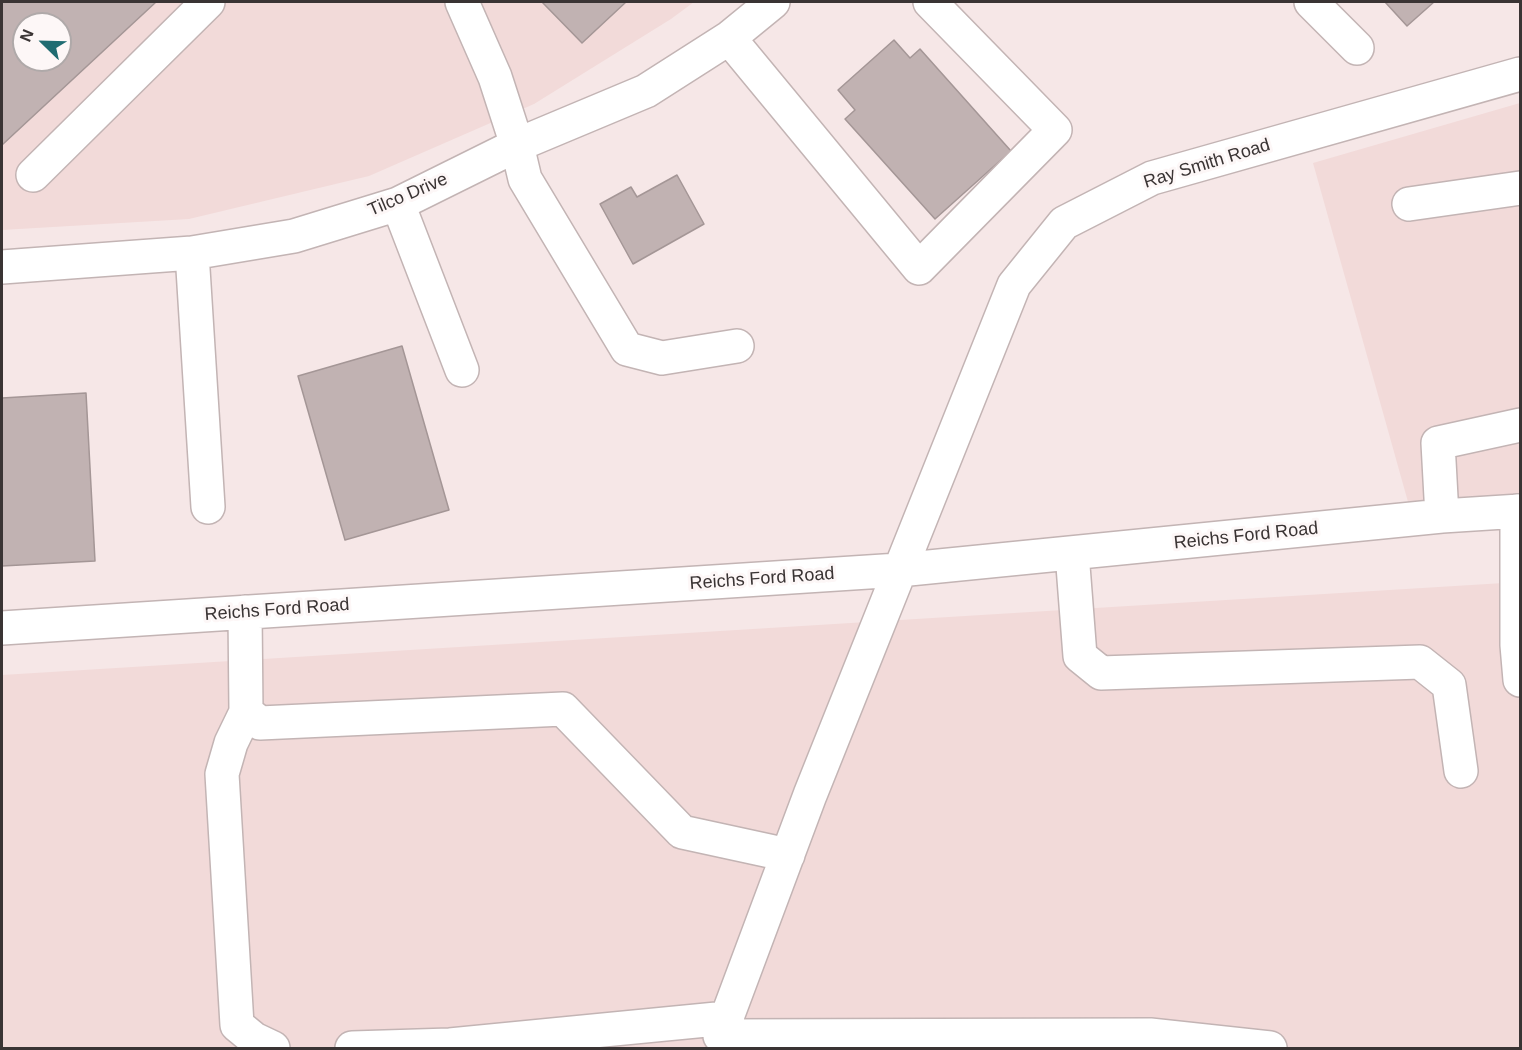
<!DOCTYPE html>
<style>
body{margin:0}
#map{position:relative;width:1522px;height:1050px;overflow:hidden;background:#f6e7e7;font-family:Helvetica,sans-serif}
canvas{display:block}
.frame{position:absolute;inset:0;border:3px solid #3a3434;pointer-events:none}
.north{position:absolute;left:12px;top:12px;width:60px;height:60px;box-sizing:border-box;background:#fdf7f7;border:2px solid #afa9a9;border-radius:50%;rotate:293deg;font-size:16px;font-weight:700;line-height:24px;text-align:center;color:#3a3434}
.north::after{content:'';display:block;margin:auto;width:21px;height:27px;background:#206c72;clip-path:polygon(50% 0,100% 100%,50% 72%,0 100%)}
</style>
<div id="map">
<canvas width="1522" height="1050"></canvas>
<div class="frame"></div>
<div class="north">N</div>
</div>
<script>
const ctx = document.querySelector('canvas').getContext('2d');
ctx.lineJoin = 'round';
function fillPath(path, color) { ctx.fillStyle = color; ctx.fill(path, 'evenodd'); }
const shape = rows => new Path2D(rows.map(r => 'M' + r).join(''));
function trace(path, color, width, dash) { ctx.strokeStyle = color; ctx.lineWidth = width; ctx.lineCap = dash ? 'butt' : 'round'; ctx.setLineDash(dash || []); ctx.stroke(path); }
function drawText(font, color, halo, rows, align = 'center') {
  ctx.font = font + ' Helvetica,sans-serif'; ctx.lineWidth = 6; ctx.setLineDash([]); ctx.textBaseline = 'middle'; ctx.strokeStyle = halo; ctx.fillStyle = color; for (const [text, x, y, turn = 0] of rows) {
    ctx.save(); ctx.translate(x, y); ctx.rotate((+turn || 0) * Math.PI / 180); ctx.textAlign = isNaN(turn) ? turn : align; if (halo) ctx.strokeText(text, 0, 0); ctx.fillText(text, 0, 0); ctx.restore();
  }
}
fillPath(shape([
 [2,2,694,2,671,19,534,104,369,176,189,219,2,230],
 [24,24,60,24,60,60,24,60],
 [1520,103,1520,503,1410,509,1313,163],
 [1520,582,1520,1048,2,1048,2,675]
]), '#f2dad9');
const building = shape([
 [2,2,156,2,2,145,2,2],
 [24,24,60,24,60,60,24,60,24,24],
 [542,2,626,2,582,43,542,2],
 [1385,2,1434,2,1407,26,1385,2],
 [894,40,910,58,920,49,1011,151,935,219,845,119,855,110,838,90,894,40],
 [677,175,704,224,633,264,600,204,631,187,637,197,677,175],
 [402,346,449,510,345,540,298,376,402,346],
 [86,393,95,561,2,566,2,398,86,393]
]);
fillPath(building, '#c1b2b2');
trace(building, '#a49696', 1.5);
const minor = shape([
 [462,2,495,77,517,145,525,179,627,349,662,358,737,346],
 [1311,2,1357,48],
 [729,38,919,268,1055,130,930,2],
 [33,175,208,2],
 [398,204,462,370],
 [1409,204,1520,188],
 [192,253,208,507],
 [2,267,192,253,294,236,398,204,517,145,646,91,729,38,773,2],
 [1517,511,1517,645,1520,680],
 [1442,516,1438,443,1520,425],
 [1072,553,1080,656,1101,673,1420,662,1449,685,1461,771],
 [245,612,246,712,260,723,563,709,682,832,788,855],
 [2,628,899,570,1442,516,1520,511],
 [246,712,231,743,222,774,237,1025,254,1039,273,1048],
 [352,1048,450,1045,727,1018],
 [1270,1048,1150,1035,720,1036,810,795,1014,285,1064,223,1152,178,1520,74]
]);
trace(minor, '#c3b4b4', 36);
trace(minor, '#fff', 33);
drawText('18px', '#3a3434', '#fdf7f7', [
 ["Ray Smith Road",1207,164,-17],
 ["Tilco Drive",408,195,-23],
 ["Reichs Ford Road",1246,536,-6],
 ["Reichs Ford Road",762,579,-4],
 ["Reichs Ford Road",277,610,-4]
]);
</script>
